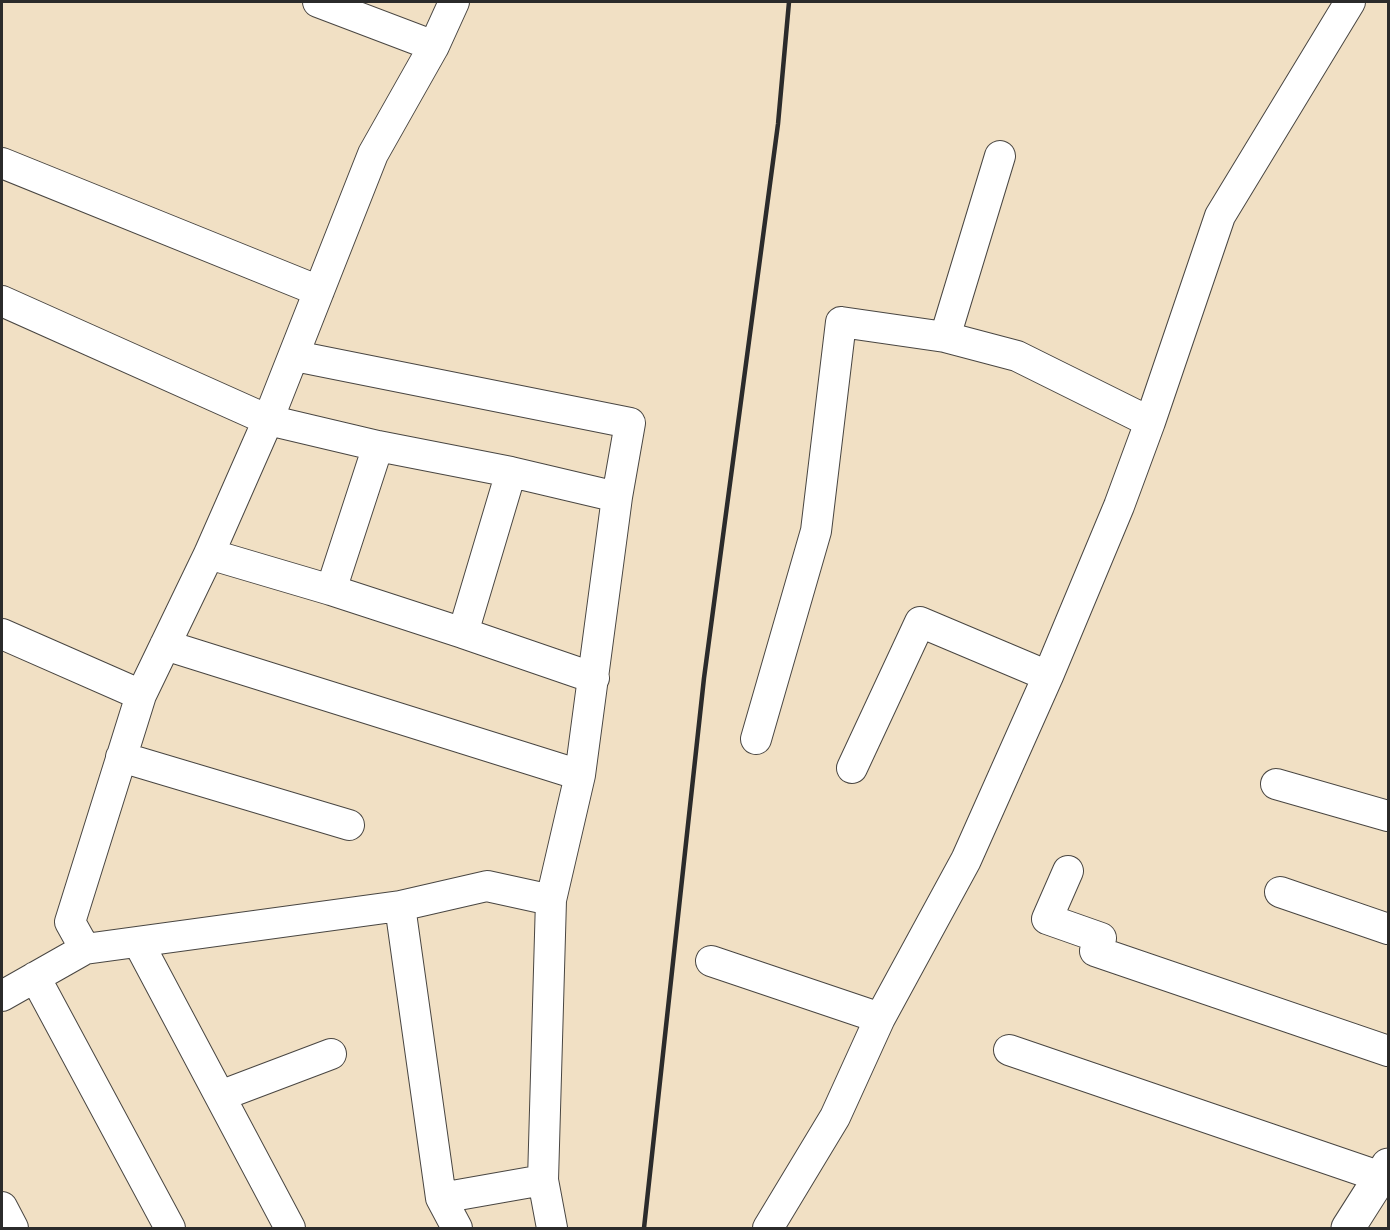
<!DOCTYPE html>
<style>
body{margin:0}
#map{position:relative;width:1390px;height:1230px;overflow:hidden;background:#f1e0c4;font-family:Delius,sans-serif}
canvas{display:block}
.frame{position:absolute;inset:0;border:3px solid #2b2b2b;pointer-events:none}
</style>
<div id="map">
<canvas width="1390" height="1230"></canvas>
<div class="frame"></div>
</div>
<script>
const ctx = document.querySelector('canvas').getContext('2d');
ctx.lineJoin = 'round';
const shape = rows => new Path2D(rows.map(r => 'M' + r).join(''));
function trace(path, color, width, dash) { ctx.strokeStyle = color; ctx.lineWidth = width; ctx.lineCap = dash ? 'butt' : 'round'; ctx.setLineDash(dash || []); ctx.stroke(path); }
const minor = shape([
 [318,2,434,46],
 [2,163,319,291],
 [2,301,268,420,378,446,511,472,617,497,580,775,551,900,543,1180,552,1228],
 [945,337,1017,356,1150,422],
 [295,356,630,423,617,497],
 [378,446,331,590,463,633],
 [511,472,463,633,594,678],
 [209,554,331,590],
 [2,634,141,695],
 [165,645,580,775],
 [756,739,816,531,841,322,945,337,1000,156],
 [121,757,349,825],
 [852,768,920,622,1048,676],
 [1276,784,1388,816],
 [1068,871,1047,919,1101,938,1095,951,1388,1051],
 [1280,892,1388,929],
 [400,906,441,1198,543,1180],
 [138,942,290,1228],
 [85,949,70,922,141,695,209,554,268,420,373,154,434,46,454,2],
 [711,961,880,1018],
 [35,977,170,1228],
 [2,996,85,949,400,906,487,886,551,900],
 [1009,1050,1381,1177],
 [220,1096,331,1054],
 [441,1198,457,1228],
 [2,1207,13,1228],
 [768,1228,835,1117,880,1018,966,860,1048,676,1119,506,1150,422,1220,216,1350,2]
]);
const major = shape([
 [1348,1228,1388,1165]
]);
trace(minor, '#494642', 32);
trace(major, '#494642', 35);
trace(minor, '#fff', 30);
trace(major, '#fff', 33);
trace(shape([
 [644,1228,704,678,778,124,789,2]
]), '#2b2b2b', 4.5);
</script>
